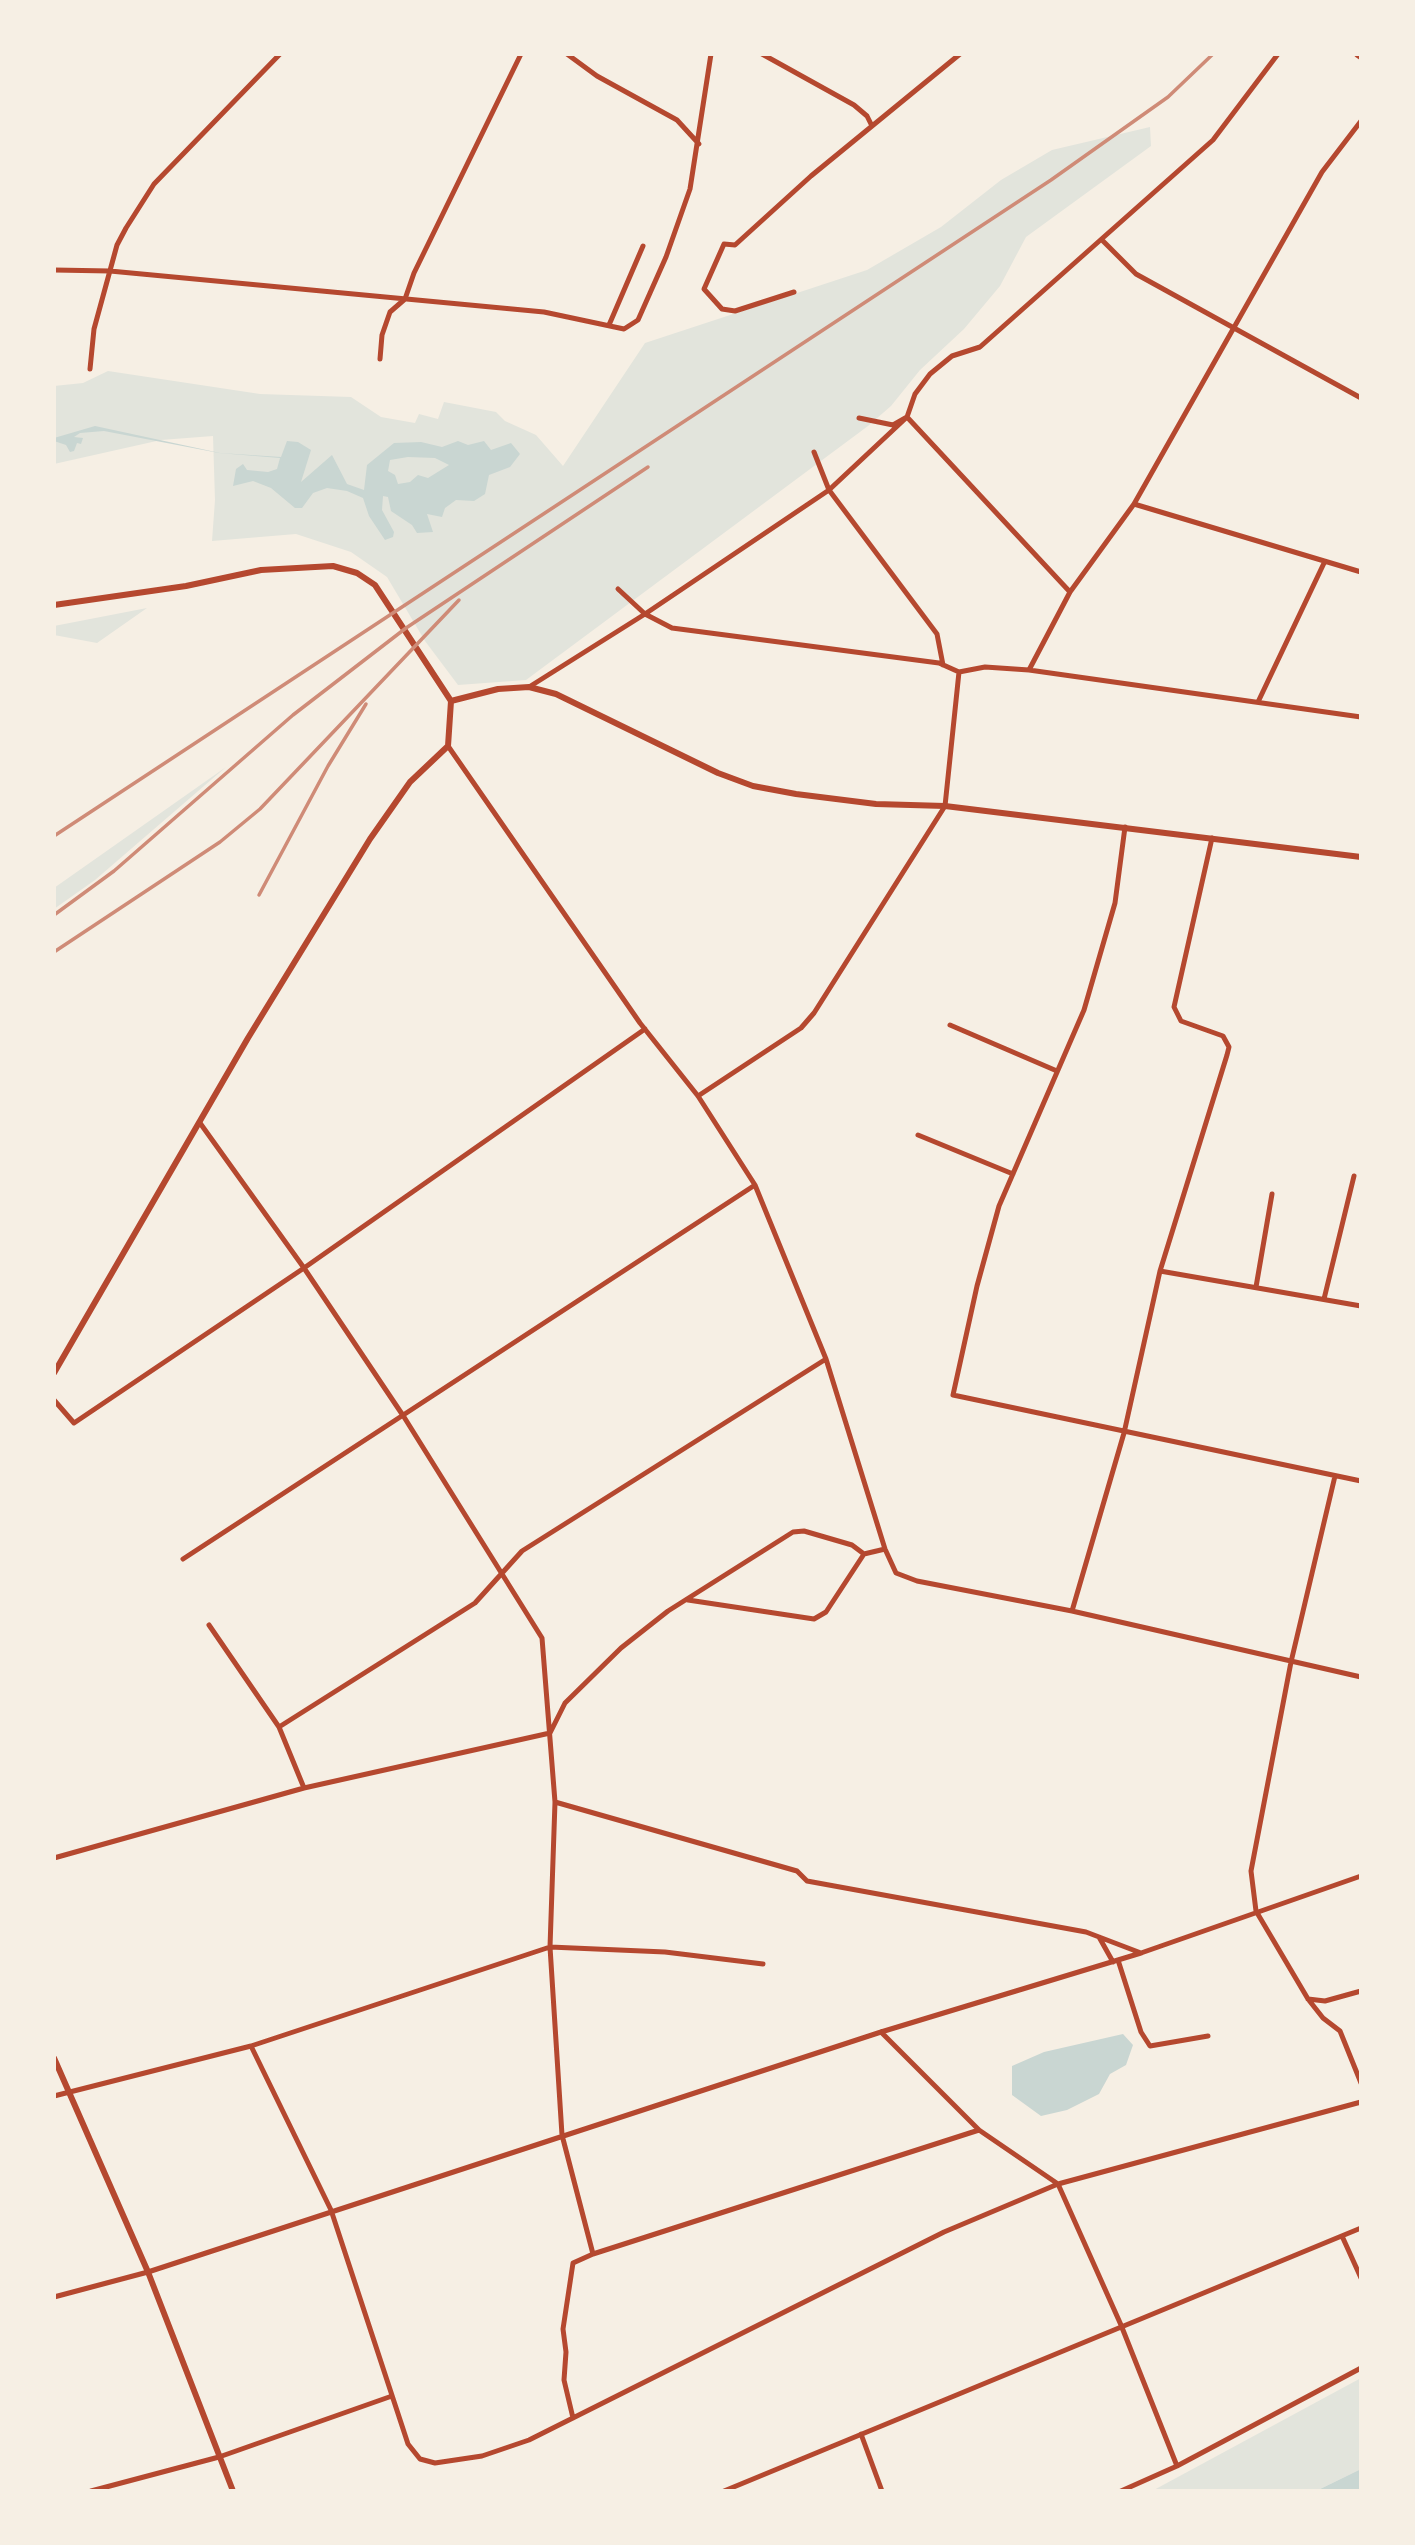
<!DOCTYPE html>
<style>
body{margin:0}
#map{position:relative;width:1415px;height:2545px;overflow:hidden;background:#f6efe4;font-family:"Alegreya Sans",sans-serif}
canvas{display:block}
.frame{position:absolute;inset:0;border:56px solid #f6efe4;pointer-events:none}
</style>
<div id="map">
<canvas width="1415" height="2545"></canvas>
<div class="frame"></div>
</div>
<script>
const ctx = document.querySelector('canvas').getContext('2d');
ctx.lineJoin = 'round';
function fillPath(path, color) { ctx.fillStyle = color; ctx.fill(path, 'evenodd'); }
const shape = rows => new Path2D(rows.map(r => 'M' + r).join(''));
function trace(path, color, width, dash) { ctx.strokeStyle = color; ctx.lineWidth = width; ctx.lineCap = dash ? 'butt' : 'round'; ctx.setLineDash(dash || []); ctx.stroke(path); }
fillPath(shape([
 [1150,127,1151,146,1026,237,1000,286,964,329,920,370,891,406,868,426,526,680,458,685,425,641,387,577,351,552,296,534,212,541,215,500,213,436,161,440,54,464,54,386,83,383,108,371,260,394,351,397,381,417,415,423,419,414,438,419,444,402,496,412,505,421,536,435,563,466,645,343,867,270,941,227,1001,180,1052,150],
 [147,608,97,643,54,635,54,626],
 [226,767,95,880,54,909,54,888],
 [1361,2378,1361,2469,1316,2491,1152,2491]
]), '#e2e4dc');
fillPath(shape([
 [95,426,220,453,281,457,287,441,298,442,311,450,301,482,332,455,347,484,364,490,367,465,394,443,421,442,442,447,458,441,468,445,484,441,491,450,511,443,520,454,510,467,489,475,485,494,474,501,456,500,445,508,442,517,427,514,433,532,417,533,412,525,391,511,388,497,383,496,382,510,394,532,393,537,385,540,369,516,363,498,347,491,327,488,313,493,302,508,295,508,271,488,253,481,233,486,236,469,243,464,247,470,268,472,277,469,280,458,219,453,104,431,80,433,74,437,83,438,81,444,77,443,74,451,70,452,66,445,54,441,54,438],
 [408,457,435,458,449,465,428,478,418,475,410,482,398,484,395,475,388,471,390,460],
 [1123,2034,1133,2045,1126,2065,1110,2074,1099,2094,1067,2110,1041,2116,1012,2095,1012,2066,1044,2052],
 [1361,2469,1361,2491,1316,2491]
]), '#c9d6d2');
trace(shape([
 [567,54,597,76,677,120,699,144],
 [762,54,854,105,867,116,872,126],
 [1103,241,1136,274,1361,398],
 [54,270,110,271,544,312,624,329,638,320,666,257,690,189,711,54],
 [794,292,735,311,722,309,704,289,724,244,735,245,811,176,960,54],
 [609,325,643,246],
 [380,359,382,335,390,312,405,299,414,273,521,54],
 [90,369,94,329,117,245,126,228,154,184,280,54],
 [859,418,893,425,907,417,915,394,930,374,952,356,980,347,1213,140,1278,54],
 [814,452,829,490,937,634,943,665],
 [1134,504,1361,572],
 [618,589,645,614,672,628,939,663,959,672,985,667,1029,670,1361,717],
 [1029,670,1070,592,1134,504,1322,172,1361,121],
 [529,687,645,614,829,490,907,417,1070,592],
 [1258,702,1325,561],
 [448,746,640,1023,698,1096,755,1185,826,1359,885,1549,896,1573,917,1581,1072,1611,1361,1677],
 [1125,827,1115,903,1084,1010,999,1206,977,1286,953,1395,1361,1481],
 [950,1025,1057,1071],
 [698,1096,801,1028,814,1013,945,806,959,672],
 [200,1123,304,1268,404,1417,542,1638,555,1802,550,1947,562,2135,593,2254,573,2263,563,2329,566,2352,564,2380,573,2418],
 [918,1135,1013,1174],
 [1160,1271,1361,1306],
 [1256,1287,1272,1194],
 [1324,1299,1354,1176],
 [54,1400,74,1423,304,1268,645,1029],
 [1335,1476,1291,1662,1251,1871,1256,1911,1308,1999,1323,2018,1340,2031,1361,2083],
 [183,1559,755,1185],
 [688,1600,814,1619,826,1612,864,1554],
 [1072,1611,1124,1433,1160,1271,1227,1055,1229,1047,1223,1036,1181,1021,1174,1007,1212,838],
 [209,1625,279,1727,304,1788],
 [279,1727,475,1603,522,1551,826,1359],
 [555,1802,797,1871,807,1881,1086,1932,1141,1953],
 [54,1858,304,1788,550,1733,565,1703,621,1648,668,1611,793,1532,804,1531,852,1545,864,1554,885,1549],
 [1099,1937,1113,1962],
 [1118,1960,1141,2032,1150,2046,1208,2036],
 [1308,1999,1325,2001,1361,1991],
 [881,2032,979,2130,1058,2184,1121,2325,1177,2466],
 [251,2046,331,2210,408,2444,420,2459,435,2463,482,2456,529,2440,944,2232,1058,2184,1361,2102],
 [54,2096,251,2046,550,1947,665,1952,763,1964],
 [1342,2236,1361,2278],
 [593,2254,979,2130],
 [54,2297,148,2272,881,2032,1141,1953,1361,1876],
 [861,2434,882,2491],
 [91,2491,219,2457,392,2396],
 [724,2491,1361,2228],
 [1121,2491,1177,2466,1361,2368]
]), '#b5482f', 5);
trace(shape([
 [54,605,186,586,261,570,333,566,357,573,375,585,451,701],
 [451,701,498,689,529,687,556,694,718,773,753,786,796,794,876,804,945,806,1361,857],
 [54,1373,248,1038,370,839,410,782,448,746,451,701],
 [54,2058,148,2272,233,2491]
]), '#b5482f', 6);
trace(shape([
 [1358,54,1361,56]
]), '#b5482f', 8);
trace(shape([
 [54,836,1051,180,1168,97,1213,54],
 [259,895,328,766,366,704],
 [54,915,114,871,293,715,406,628,648,467],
 [54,952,220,842,260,809,459,600]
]), '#cf8b77', 3.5);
</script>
